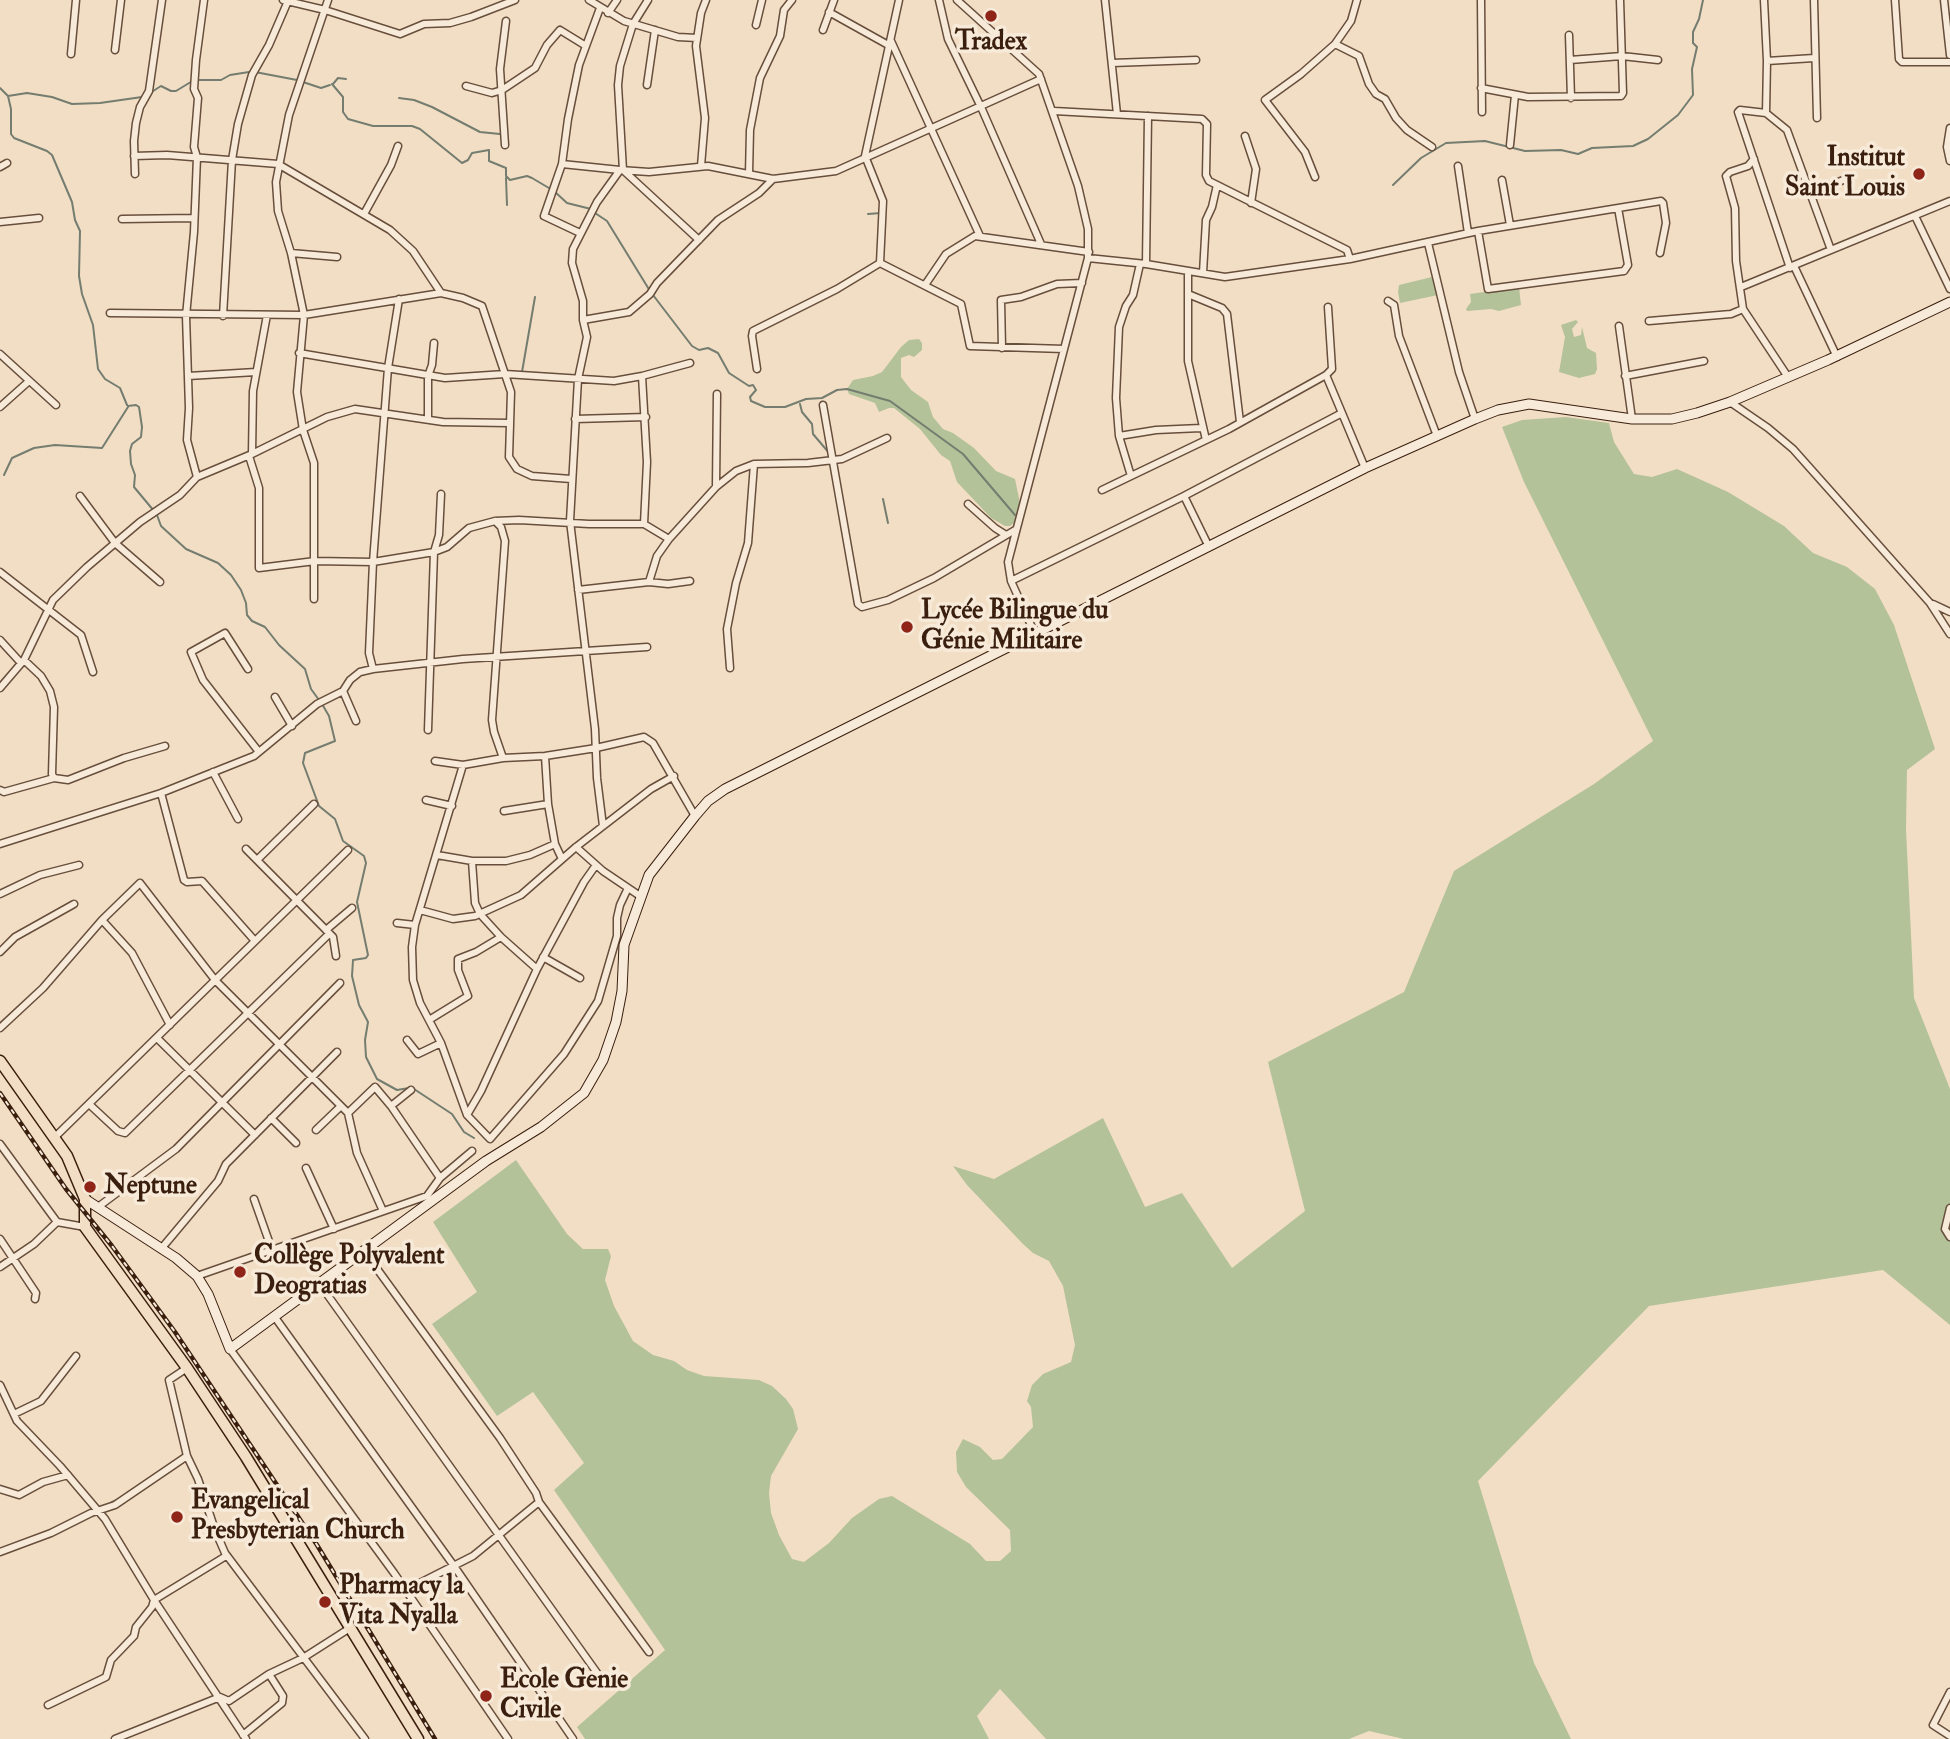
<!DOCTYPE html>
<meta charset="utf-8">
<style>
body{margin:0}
canvas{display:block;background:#f2dec4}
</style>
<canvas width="1950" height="1739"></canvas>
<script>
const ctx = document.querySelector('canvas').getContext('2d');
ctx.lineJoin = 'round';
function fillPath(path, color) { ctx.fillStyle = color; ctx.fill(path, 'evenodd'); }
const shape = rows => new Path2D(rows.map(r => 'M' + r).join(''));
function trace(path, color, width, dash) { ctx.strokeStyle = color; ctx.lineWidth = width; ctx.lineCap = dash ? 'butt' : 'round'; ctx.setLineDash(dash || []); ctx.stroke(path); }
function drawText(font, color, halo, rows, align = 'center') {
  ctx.font = font + ' "IM FELL Double Pica",serif'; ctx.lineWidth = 7; ctx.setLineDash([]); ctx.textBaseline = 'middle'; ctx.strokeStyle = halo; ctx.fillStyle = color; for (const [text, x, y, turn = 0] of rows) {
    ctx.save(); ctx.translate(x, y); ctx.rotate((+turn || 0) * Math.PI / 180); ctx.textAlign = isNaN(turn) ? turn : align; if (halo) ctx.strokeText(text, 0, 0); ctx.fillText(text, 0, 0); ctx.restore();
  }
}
fillPath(shape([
 [1432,277,1436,281,1438,295,1400,303,1398,292,1399,285],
 [1519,287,1521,305,1499,311,1491,309,1467,311,1466,309,1471,302,1470,294],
 [1576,320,1578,322,1572,329,1574,337,1581,335,1582,327,1587,348,1596,353,1597,369,1595,374,1579,378,1559,372,1565,337,1561,325],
 [919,339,922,343,922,350,914,357,909,355,901,358,901,377,911,390,928,402,933,417,943,429,953,433,974,448,996,471,1015,479,1020,503,1014,523,1010,526,1005,526,991,518,957,482,950,461,941,455,920,429,894,408,889,408,879,412,875,403,849,394,847,389,853,380,873,376,882,372,901,347,909,340],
 [1566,417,1609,423,1614,442,1634,474,1652,477,1677,469,1728,492,1784,526,1813,553,1847,567,1875,589,1894,625,1935,749,1907,770,1906,829,1914,998,1950,1089,1950,1325,1883,1270,1649,1306,1478,1481,1534,1663,1571,1739,1404,1739,1369,1731,1349,1739,1046,1739,1000,1689,977,1716,989,1739,585,1739,577,1727,665,1650,554,1490,584,1463,533,1392,497,1416,432,1324,477,1292,433,1222,516,1160,567,1234,583,1249,608,1249,611,1256,605,1280,614,1306,633,1341,653,1355,674,1361,687,1370,704,1376,759,1380,772,1386,786,1399,793,1409,798,1429,771,1476,769,1493,771,1513,779,1535,792,1559,804,1562,829,1543,852,1518,879,1499,892,1496,970,1544,986,1561,1000,1561,1011,1551,1010,1530,966,1487,957,1472,956,1452,963,1439,980,1447,993,1460,1002,1459,1033,1427,1031,1407,1027,1401,1032,1385,1043,1374,1071,1362,1075,1345,1063,1286,1049,1261,1033,1253,1023,1244,967,1185,953,1166,994,1179,1103,1118,1145,1207,1182,1193,1232,1268,1305,1211,1268,1062,1404,992,1454,871,1594,784,1653,741,1524,482,1502,427,1522,420]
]), '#b4c299');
trace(shape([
 [255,72,297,80],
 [197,80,221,80,230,75,249,72],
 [303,82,321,88,330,85],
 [332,84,343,97,343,112,348,119,373,126,412,126,420,129,462,163,468,160,472,153,489,150,489,161,506,168,506,176,510,180,527,176,532,178,554,191,567,203,591,209],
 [333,84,338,78,346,79],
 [0,88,8,96,11,109,11,134,14,138,47,151,52,155,72,202,75,220,80,231,79,276,82,294,93,325,98,369,105,379,120,388,127,405],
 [150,93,161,86,171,91,176,91,194,80],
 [8,96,27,93,52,97,72,104,100,103,142,97],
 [399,98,414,100,432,107,480,132,500,134],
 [506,178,507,205],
 [1393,185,1421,158,1446,143,1485,141,1525,151,1561,150,1578,154,1592,148,1633,146,1648,139,1678,115,1693,95,1692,69,1697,47,1693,43,1693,32,1699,19,1703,0],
 [595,213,607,221,650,291],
 [868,214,881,213],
 [653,295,692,346,699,350,708,348,718,353,729,373,749,386,753,385,756,390,750,397,751,401,765,407,785,407,806,399,822,398,837,390,847,389,890,401,963,454,1015,515],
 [522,372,535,297],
 [800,404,802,412,812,424,813,434,830,454],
 [128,406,136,405,139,407,142,427,141,437,132,444,130,451,131,464,135,475,134,487,154,511],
 [4,475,12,458,34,448,55,445,102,448,128,407],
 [883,499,888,523],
 [157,515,161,526,186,549,218,563,231,575,241,590,246,603,247,615,252,621,265,627,279,645,305,669,311,689,319,700],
 [322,704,329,716,335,741,305,753,303,763,319,806,335,819,343,841,364,856,366,863,357,902,368,955,366,958,353,960,352,976,359,1005,368,1022,365,1040,366,1057,377,1079,397,1090,409,1088],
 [414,1089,452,1114,464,1132,474,1138],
 [112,1502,117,1500]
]), '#747d70', 2);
const minor = shape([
 [283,0,325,10,400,34,424,24,450,23,471,17,515,0],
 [589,0,624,21,678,37,697,38],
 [648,0,633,24,620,66,618,85,623,170,699,240],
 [939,0,948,39,981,107,1041,244],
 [957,0,1039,74,1078,186,1088,229,1088,258,1008,562,1011,581,1035,634],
 [1105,0,1117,114],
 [1481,0,1482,112],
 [1764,0,1767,61,1766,113,1787,130,1831,250],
 [1814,0,1817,118],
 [1895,0,1899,59,1902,62,1950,62],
 [1944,0,1950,55],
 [829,12,890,46],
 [608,13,617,0],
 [756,25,762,0],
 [823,30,834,0],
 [1569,35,1571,98],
 [891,41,980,236],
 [1335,44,1359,56,1369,84,1376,94,1385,99,1396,118,1407,130,1432,147],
 [115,50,121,0],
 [71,54,76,0],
 [1570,60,1622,56,1658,60],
 [1767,61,1814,58],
 [1112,63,1196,60],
 [647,85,655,30],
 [466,86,492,93,502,90,535,68,547,45,560,30,586,46],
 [1481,88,1528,97,1621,96,1623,93,1620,0],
 [1054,111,1202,119,1207,124,1206,175,1209,181,1347,250,1350,259],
 [1766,113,1740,110,1738,112,1790,268],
 [1950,128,1947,147,1950,161],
 [1245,136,1256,169,1251,203],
 [505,145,500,69,506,21],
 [1510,145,1515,95],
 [134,156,167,155,278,164,390,230,413,251,441,293],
 [1754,159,1748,166,1730,172,1726,176,1735,208,1736,261,1743,309,1788,377],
 [562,164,620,170],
 [701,166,705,118,696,46,701,13,706,0],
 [1458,166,1468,233],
 [0,167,7,163],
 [135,174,134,141,136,123,140,107,149,91,162,0],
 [749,174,750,130,760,78,780,36,784,10,792,0],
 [1315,177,1305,152,1265,100,1301,74,1335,44,1351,21,1357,0],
 [1502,180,1510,225],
 [1810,193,1851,177],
 [364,214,391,165,398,146],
 [1915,216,1950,289],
 [122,219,194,218],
 [0,222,39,218],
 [1478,231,1488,289,1624,271,1628,265,1618,208],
 [580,233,544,216,562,164,568,119,579,65,600,8],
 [1428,243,1459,372,1475,419],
 [291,253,337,257],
 [1088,258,1146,264,1225,277,1350,259,1478,231,1661,201,1663,203,1666,223,1660,253],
 [880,263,961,304,970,346,1064,349],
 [1140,264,1133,295,1126,306,1119,327,1116,398,1119,436,1131,476,1229,429,1326,375,1332,369,1328,307],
 [1146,264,1148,116],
 [1794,266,1837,357],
 [1188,271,1188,361,1206,440],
 [1203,273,1206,220,1212,207,1217,185],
 [925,285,946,254,975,236,1089,252],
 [1741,287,1950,201],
 [1188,294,1222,308,1227,314,1240,422],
 [1388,301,1394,305,1399,336,1437,436],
 [110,313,304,315,441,293,463,298,482,306,511,392,509,457,517,469,532,476,571,479],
 [223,316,232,160,238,124,252,75,269,45,288,1],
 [583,320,629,312,650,294,657,283,718,220,759,193,773,179],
 [1649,321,1731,314,1743,309],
 [1619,326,1632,419],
 [1002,348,1001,300,1021,297,1057,284,1082,283],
 [299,353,445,378,505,374,614,381,642,376,690,363],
 [0,354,56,405],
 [757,369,752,336,753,331,837,289,880,263,883,201,865,156,899,0],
 [1326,375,1365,468],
 [188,376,256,372],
 [1625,376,1704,361],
 [1730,402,1768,428,1793,449,1930,603,1950,634],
 [823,405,858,604,862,607,888,600,934,578,1015,530],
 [0,407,28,382],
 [428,419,428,376,432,365,434,343],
 [575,419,646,417],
 [1119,436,1156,430,1201,428],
 [252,454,327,417,355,409,443,422,509,423],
 [249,456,259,488,259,568,315,561,373,562,434,552,428,730],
 [197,477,187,440,189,408,186,316,194,232,197,157,194,147,198,98,194,89,196,60,204,0],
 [716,487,717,394],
 [1102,490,1131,476],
 [80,496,115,543,160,582],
 [1184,496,1209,547],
 [968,504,995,528,1006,535],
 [495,521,501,527,505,541,492,720,494,732,503,758],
 [669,539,716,487,736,471,754,464,808,463,842,459,887,438],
 [434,552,447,547,469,528,495,521,519,520,589,524,644,524],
 [434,552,439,535,441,494],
 [0,572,81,635,93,672],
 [1011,581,1184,496,1342,413],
 [649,582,668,584,690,581],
 [578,590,649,582,657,556,669,539,644,524,647,462,642,376],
 [314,599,314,463,303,430,297,392,304,315,291,253,278,211,276,182,289,115,328,0],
 [1933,604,1950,612],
 [0,640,21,663],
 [24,660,41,676,50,691,54,707,52,774,54,778,68,780,124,758,165,746],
 [730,668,727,629,736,583,748,543,754,464],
 [248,669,225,633,191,652,203,680,259,752],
 [373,669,369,653,373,562,388,368,399,299],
 [0,688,24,660,53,600,87,567,140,522,180,495,197,477,252,454,253,391,267,315],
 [343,691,356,721],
 [275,697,292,726],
 [545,756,548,804,555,844,562,859],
 [435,761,463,765],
 [213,772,238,819],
 [0,790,4,792,54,778],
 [161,793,184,880,187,882,202,881,255,941],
 [426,800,452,806],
 [504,811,548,804],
 [603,826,597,778,595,729,570,521,578,379,587,337,583,320,583,301,572,263,573,249,597,202,620,170,649,172,708,166,773,179,836,171,1041,79],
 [0,844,161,793,254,756,317,704,343,691,350,680,360,672,373,669,463,659,647,647],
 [576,847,603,871,640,896],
 [246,849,333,937,336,956],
 [437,855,472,861,506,861,530,855,555,844],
 [257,860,314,804],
 [472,861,475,903,480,914,501,937,537,969],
 [596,865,584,882,537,969,481,1091,467,1115,441,1043,420,1003,413,980,412,947,415,925,463,765,503,758,545,756,596,748,644,737,653,743,695,816],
 [0,894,40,875,79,865],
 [420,910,453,919,475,916,521,895,576,847,651,789,674,776],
 [102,920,132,953,170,1025],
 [397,923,415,925],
 [326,930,352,908],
 [0,952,15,937,74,904],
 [543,957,580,978],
 [429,1020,468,996,458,970,458,959,476,952,501,937],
 [0,1028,43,988,102,920,140,883,215,980,348,1113,357,1153,383,1211],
 [157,1038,255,1135],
 [407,1040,418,1054,441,1043],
 [89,1104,118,1131,125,1133,329,934],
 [391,1106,411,1090],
 [467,1115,490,1139,564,1054,598,1001,617,936,617,918,620,905,628,888],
 [271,1118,296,1143],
 [316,1130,341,1106],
 [55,1137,348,850],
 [0,1144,57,1222,85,1227],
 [306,1168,334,1229],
 [440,1178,472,1151],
 [254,1199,272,1250],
 [98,1207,176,1149,340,983],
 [1950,1208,1945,1229,1950,1237],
 [0,1239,36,1293,35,1299],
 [161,1249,218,1181,226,1164,337,1052],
 [364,1251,500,1438,536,1493,539,1502,473,1556,406,1590],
 [0,1267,34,1244,57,1222],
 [197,1276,427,1196,440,1178,391,1106,375,1087,348,1113],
 [319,1283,600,1677],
 [274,1316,454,1566,573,1739],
 [230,1349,394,1573,508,1739],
 [187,1368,169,1380,187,1456,198,1479,215,1530,225,1553,365,1739],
 [0,1385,17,1421,60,1466,105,1519,154,1600,246,1739],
 [14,1414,41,1401,76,1356],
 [0,1489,19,1495,43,1482,68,1475],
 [539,1502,649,1652],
 [0,1552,51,1533,91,1513,115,1505,187,1456],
 [1950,1692,1933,1725,1950,1736],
 [48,1705,106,1677,111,1660,134,1636,136,1627,152,1607,154,1600,226,1556],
 [243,1735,282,1703,283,1696,269,1674],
 [115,1739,220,1697,229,1701,269,1674,303,1658,350,1628]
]);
const secondary = shape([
 [85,1199,176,1258,197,1276,208,1294,230,1349,486,1161,541,1127,584,1093,603,1060,616,1022,622,991,624,945,649,875,695,816,708,801,725,789,1365,468,1475,419,1498,410,1529,404,1632,419,1672,419,1697,413,1730,402,1828,360,1950,302]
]);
const primary = shape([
 [0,1061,67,1156,85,1199,85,1227,187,1368,246,1457,418,1739]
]);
trace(minor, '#684e3c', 9);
trace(secondary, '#3a1e0e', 11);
trace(primary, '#3a1e0e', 13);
trace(minor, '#f7ead9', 6);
trace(secondary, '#f7ead9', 9);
trace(primary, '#f2dec4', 10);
const rail = shape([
 [0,1093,66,1189,112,1246,175,1332,317,1545,435,1739]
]);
trace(rail, '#3a1e0e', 4.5);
trace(rail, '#f7ead9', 2, [5]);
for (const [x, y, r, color] of [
 [991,16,7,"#8f2418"],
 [1919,174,7,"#8f2418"],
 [907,627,7,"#8f2418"],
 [90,1187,7,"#8f2418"],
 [240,1272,7,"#8f2418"],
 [177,1517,7,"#8f2418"],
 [325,1602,7,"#8f2418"],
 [486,1696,7,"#8f2418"]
]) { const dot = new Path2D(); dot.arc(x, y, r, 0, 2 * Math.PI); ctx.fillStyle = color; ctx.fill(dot); trace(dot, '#f7ead9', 2.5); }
drawText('bold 26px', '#3a1e0e', '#f7ead9', [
 ["Tradex",991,43,"center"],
 ["Institut",1905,159,"right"],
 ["Saint Louis",1905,189,"right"],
 ["Lycée Bilingue du",921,612],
 ["Génie Militaire",921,642],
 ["Neptune",104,1187],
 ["Collège Polyvalent",254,1257],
 ["Deogratias",254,1287],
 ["Evangelical",191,1502],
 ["Presbyterian Church",191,1532],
 ["Pharmacy la",339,1587],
 ["Vita Nyalla",339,1617],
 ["Ecole Genie",500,1681],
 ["Civile",500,1711]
], 'left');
</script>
